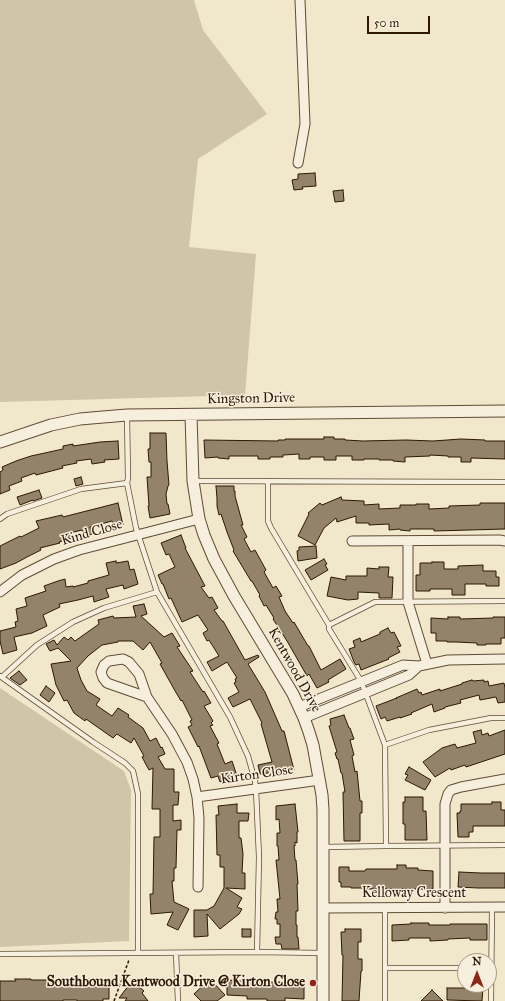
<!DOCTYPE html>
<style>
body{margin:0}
#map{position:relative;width:505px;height:1001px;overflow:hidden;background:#f1e7cb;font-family:"IM FELL Great Primer",serif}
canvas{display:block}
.north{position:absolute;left:457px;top:953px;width:40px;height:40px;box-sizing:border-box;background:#f6efdd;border:1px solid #a69986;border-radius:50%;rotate:0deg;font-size:11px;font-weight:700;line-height:16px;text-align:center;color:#2e1703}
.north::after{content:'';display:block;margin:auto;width:14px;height:18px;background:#8f2418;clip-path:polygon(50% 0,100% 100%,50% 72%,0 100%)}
.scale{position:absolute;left:367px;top:16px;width:63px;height:18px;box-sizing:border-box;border:2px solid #2e1703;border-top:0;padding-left:5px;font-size:12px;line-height:14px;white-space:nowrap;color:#2e1703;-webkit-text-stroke:3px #f6efdd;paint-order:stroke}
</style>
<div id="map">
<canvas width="505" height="1001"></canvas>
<div class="north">N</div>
<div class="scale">50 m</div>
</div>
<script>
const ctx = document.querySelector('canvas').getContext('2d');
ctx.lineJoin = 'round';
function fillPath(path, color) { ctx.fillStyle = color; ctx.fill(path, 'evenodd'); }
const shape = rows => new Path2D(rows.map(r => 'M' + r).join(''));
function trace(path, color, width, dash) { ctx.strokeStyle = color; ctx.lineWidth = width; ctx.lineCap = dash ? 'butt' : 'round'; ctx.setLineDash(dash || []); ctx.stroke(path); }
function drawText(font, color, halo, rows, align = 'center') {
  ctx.font = font + ' "IM FELL Great Primer",serif'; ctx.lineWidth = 3; ctx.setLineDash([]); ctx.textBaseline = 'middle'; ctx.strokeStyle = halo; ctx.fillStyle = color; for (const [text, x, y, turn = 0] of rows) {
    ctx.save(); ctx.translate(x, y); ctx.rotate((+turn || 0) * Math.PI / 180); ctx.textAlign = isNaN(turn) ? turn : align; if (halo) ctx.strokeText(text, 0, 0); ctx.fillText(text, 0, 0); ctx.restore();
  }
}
fillPath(shape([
 [0,0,194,0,203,30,267,114,198,159,189,247,256,254,245,395,0,402],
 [0,688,124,771,131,790,129,941,0,947]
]), '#d0c4a9');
const building = shape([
 [315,173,316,186,302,187,303,189,294,190,292,180,298,179,298,174,315,173],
 [343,190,344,201,335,202,333,191,343,190],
 [150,433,166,433,167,461,169,485,168,486,166,494,167,504,168,504,170,514,150,518,148,506,149,506,147,477,151,477,151,462,149,462,148,449,150,449,150,433],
 [324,437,334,437,334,439,345,439,345,440,363,441,406,440,433,441,461,439,485,440,485,441,505,441,505,459,471,458,471,462,461,462,461,457,448,457,448,456,430,455,430,456,405,457,405,462,393,461,393,460,379,460,379,459,364,459,364,460,352,460,352,456,336,456,336,460,324,460,324,457,310,457,310,459,299,459,299,454,283,455,283,457,270,457,270,459,258,459,258,456,229,456,229,459,218,458,218,457,205,458,204,440,278,441,278,440,285,440,285,439,324,439,324,437],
 [118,441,119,459,104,460,105,462,92,464,91,459,76,461,77,463,62,466,63,468,36,475,35,473,21,478,22,481,9,486,10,490,0,494,0,472,3,470,2,467,16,461,31,456,63,449,63,446,73,444,73,446,100,442,118,441],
 [81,477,83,484,76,486,74,479,81,477],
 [216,486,234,486,234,491,235,491,235,496,243,525,241,525,247,537,244,539,251,552,255,550,266,570,264,572,273,588,276,586,282,596,279,597,285,611,293,623,294,622,308,646,309,646,321,670,340,659,346,669,328,680,329,682,317,688,309,674,307,676,287,641,273,619,274,618,266,605,264,606,259,596,260,595,252,581,251,581,233,551,234,550,227,532,221,514,219,515,217,506,217,498,216,486],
 [39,490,42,498,33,501,33,500,20,505,17,497,39,490],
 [341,497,342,500,364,501,364,505,379,504,379,509,400,508,400,505,416,505,416,504,429,504,429,509,449,508,449,506,480,505,480,503,505,503,505,529,434,531,434,529,410,529,410,531,400,530,400,529,389,530,389,524,369,525,369,523,356,523,356,516,337,522,336,518,324,528,315,545,298,536,309,514,308,513,320,503,322,505,341,497],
 [118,503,123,525,115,527,112,521,90,527,92,534,85,537,82,530,70,533,72,538,59,542,60,543,40,548,41,550,27,557,16,563,0,569,0,546,20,536,21,537,39,528,36,521,62,515,63,517,118,503],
 [181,535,186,548,185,548,205,586,201,587,209,598,212,597,218,608,214,610,222,621,223,621,245,660,258,655,259,657,248,664,265,692,282,731,284,731,294,770,276,775,275,772,260,774,258,765,272,762,261,724,262,723,250,699,233,707,228,698,239,692,234,683,236,682,235,679,237,678,227,662,212,671,207,662,219,656,209,640,207,641,203,633,208,630,198,615,182,622,171,598,169,599,163,584,162,584,158,575,175,567,169,554,166,555,161,543,181,535],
 [316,546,317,558,298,561,297,551,299,550,299,547,316,546],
 [324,559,327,564,325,565,328,570,311,580,305,570,324,559],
 [116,561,116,563,128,561,130,570,134,569,138,584,124,589,123,585,106,589,109,597,94,602,93,596,78,600,59,604,60,607,43,615,47,626,32,633,14,637,17,650,3,654,0,641,0,631,16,627,15,622,18,621,16,609,27,606,25,598,46,591,44,586,58,581,65,579,66,587,73,586,73,587,88,583,88,581,109,575,106,563,116,561],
 [432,562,444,562,444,569,458,569,458,566,483,565,483,571,496,571,496,577,499,577,499,586,486,586,486,584,465,584,465,595,452,595,452,589,430,589,430,591,416,591,416,575,420,575,420,563,432,563,432,562],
 [379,567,389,567,388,577,393,577,392,598,379,598,379,593,358,592,358,599,348,600,327,596,331,577,346,580,346,576,367,576,367,568,379,569,379,567],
 [144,604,147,614,141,616,164,637,172,633,180,646,177,647,193,671,190,672,203,692,204,691,211,703,204,706,213,721,211,723,213,725,210,726,219,743,217,744,225,764,232,761,237,776,220,782,218,776,211,778,199,746,198,747,188,727,192,725,190,721,192,720,182,700,181,701,174,689,160,664,162,663,150,642,143,650,133,641,118,641,118,642,102,645,88,656,77,668,81,680,87,691,100,699,96,705,112,716,118,708,129,715,128,717,143,728,150,741,156,738,161,748,162,747,165,754,158,757,165,769,174,769,174,792,179,792,178,805,173,805,173,821,181,820,181,830,177,830,176,868,174,868,174,881,172,881,174,902,189,909,178,930,167,925,173,912,151,914,150,894,153,894,154,837,160,837,160,809,152,809,153,768,149,770,142,757,144,756,134,738,131,743,117,734,113,738,86,719,85,721,74,713,67,700,64,701,56,685,51,664,71,661,58,648,50,651,46,644,54,640,57,645,64,637,68,640,71,637,75,641,99,624,98,620,113,616,114,618,136,617,133,606,144,604],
 [448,617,460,617,460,619,493,618,493,617,505,617,505,638,501,638,501,644,486,644,486,645,477,645,477,643,456,642,447,642,447,641,436,641,436,633,431,633,431,618,448,619,448,617],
 [388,628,391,633,394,632,401,646,397,647,400,652,388,658,389,659,361,670,359,664,356,665,354,662,349,649,355,647,353,641,360,638,361,642,380,634,380,632,388,628],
 [19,671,27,680,20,685,10,678,19,671],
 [472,680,473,681,484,680,484,682,488,681,489,686,504,683,505,688,505,702,498,703,496,697,480,700,479,695,460,700,461,703,445,707,445,708,434,712,432,704,411,713,412,714,400,718,400,717,387,721,385,717,381,719,376,706,397,698,396,698,417,689,419,693,421,692,422,695,440,689,440,691,462,684,462,683,472,680],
 [46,686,55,693,49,702,40,695,46,686],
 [344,715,349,728,350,728,354,739,350,740,354,755,352,756,355,772,357,771,360,801,362,801,362,813,360,813,360,841,344,841,343,792,345,792,342,773,341,773,338,759,337,759,335,753,337,752,329,726,331,725,330,719,344,715],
 [481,730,482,735,488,733,489,736,505,730,505,754,466,767,465,765,451,770,450,768,435,777,423,762,442,748,455,744,457,748,476,743,473,732,481,730],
 [409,767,431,780,425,790,405,780,408,775,405,774,409,767],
 [405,797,423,797,423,811,426,811,427,840,405,840,405,824,403,824,403,802,405,802,405,797],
 [492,802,501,802,501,810,505,810,505,826,473,826,473,832,469,832,469,837,458,837,457,813,460,813,460,811,461,811,461,804,492,804,492,802],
 [237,804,237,813,249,813,248,821,239,821,239,838,241,838,243,854,242,873,245,873,245,889,226,888,242,898,237,907,242,909,239,914,220,929,207,914,208,936,194,937,194,910,207,910,214,906,224,888,224,867,220,867,220,855,217,855,216,815,219,815,218,806,237,804],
 [295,804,298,832,297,832,297,843,295,842,295,846,294,846,295,860,296,860,298,884,297,884,298,911,296,911,296,925,297,925,297,937,298,937,299,949,282,949,281,944,276,944,275,937,280,937,280,924,277,924,277,919,275,919,276,912,278,912,277,899,280,899,276,860,279,860,278,846,277,846,277,833,280,833,279,819,276,820,276,806,295,804],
 [397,865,406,865,406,868,418,868,418,870,433,871,433,889,365,889,365,888,351,888,351,887,341,887,341,882,339,882,339,867,349,867,349,871,365,871,366,869,397,869,397,865],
 [459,872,481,873,505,873,505,888,478,888,458,887,459,872],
 [411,923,429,923,429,925,450,925,450,924,487,924,487,940,470,940,470,938,448,939,448,940,430,941,430,938,409,938,409,940,392,941,392,925,411,924,411,923],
 [242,929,251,929,251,937,242,937,242,929],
 [345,929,361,929,361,942,358,942,358,959,362,959,362,971,361,971,359,1001,342,1001,343,955,342,955,341,932,345,932,345,929],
 [15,979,31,979,31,980,49,980,49,981,89,979,89,983,104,983,104,987,109,987,109,999,103,999,103,1001,77,1001,77,1000,63,1000,63,1001,0,1001,0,981,16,981,15,979],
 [210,979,225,995,217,1001,201,1001,194,994,210,979],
 [264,979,264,982,287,982,287,979,304,979,304,999,285,998,285,1001,267,1001,267,999,247,999,247,996,227,995,227,980,247,981,247,980,264,979],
 [132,981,144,991,142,993,148,1001,125,1001,127,998,119,998,132,981],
 [447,988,483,988,482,1001,447,1000,447,988],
 [432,990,443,1001,421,1001,432,990]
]);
fillPath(building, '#93836b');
trace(building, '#2e1703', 1);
const service = shape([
 [127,415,128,478,127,483,136,528,157,592,230,717,248,756,255,781,256,789,259,857,257,952],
 [193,481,505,482],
 [268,481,268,521,271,528,329,625,329,629,361,681,385,745,386,846,505,845],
 [0,519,7,514,81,489,127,483],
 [329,625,375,602,505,601],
 [0,676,93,742,125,763,133,771,138,794,138,953],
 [2,677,37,645,73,622,104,608,157,592],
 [385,745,429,730,491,718,505,718],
 [323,847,386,846],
 [385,908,385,1001],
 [176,953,178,1001],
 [0,954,257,952,322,953],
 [385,968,465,968],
 [491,1001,492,907]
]);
const minor = shape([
 [298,163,305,124,300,0],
 [352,541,500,540,505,541],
 [408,541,408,602,427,664],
 [0,592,22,575,54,559,79,550,199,519],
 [147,697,107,683,103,678,101,672,104,665,109,661,123,659,129,662,139,674,147,697,172,734,187,762,193,779,197,797,199,818,198,887],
 [299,707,403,665,419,666,448,660,505,659],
 [304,718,409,675,419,666],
 [197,797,320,780],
 [323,908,505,907],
 [445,908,445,804,448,794,451,790,461,787,505,779]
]);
const tertiary = shape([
 [191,415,193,481,199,519,204,535,214,559,234,596,293,694,304,718,309,732,313,745,322,795,323,810,323,1001],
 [0,442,51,425,80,419,103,417,127,415,505,411]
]);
trace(service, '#5f4b35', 6);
trace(minor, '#5f4b35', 11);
trace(tertiary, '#5f4b35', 13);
trace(shape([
 [114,1001,129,960]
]), '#2e1703', 1.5, [3, 2]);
trace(service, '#f6efdd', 4.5);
trace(minor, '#f6efdd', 9);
trace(tertiary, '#f6efdd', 11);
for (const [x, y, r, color] of [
 [313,983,4,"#8f2418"]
]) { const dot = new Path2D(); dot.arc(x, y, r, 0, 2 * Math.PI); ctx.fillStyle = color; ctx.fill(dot); trace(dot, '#f6efdd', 1.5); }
drawText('14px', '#2e1703', '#f6efdd', [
 ["Kingston Drive",251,399,-1],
 ["Kind Close",92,533,-16],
 ["Kentwood Drive",294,670,61],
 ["Kirton Close",257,775,-8],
 ["Kelloway Crescent",414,894]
]);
drawText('bold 14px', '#2e1703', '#f6efdd', [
 ["Southbound Kentwood Drive @ Kirton Close",305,983]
], 'right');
</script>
